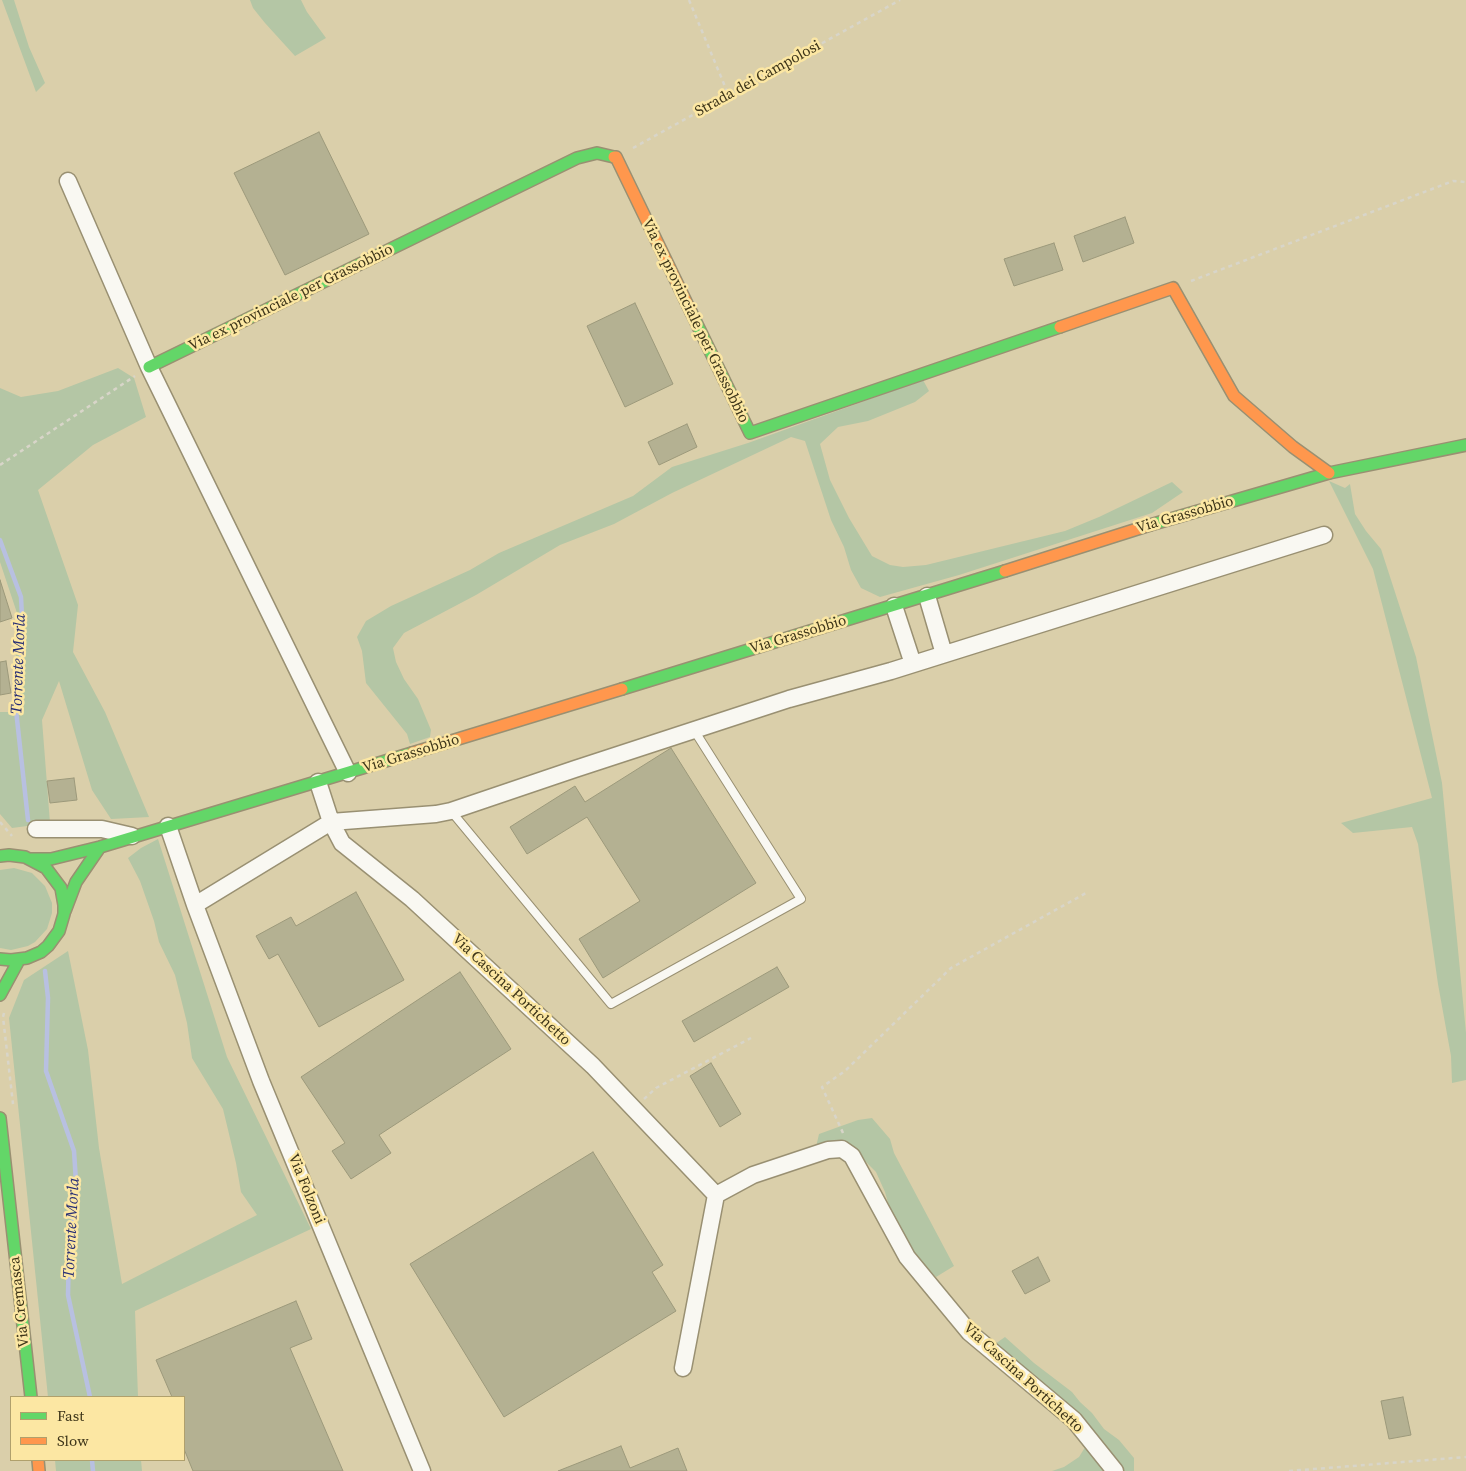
<!DOCTYPE html>
<style>
body{margin:0}
#map{position:relative;width:1466px;height:1471px;overflow:hidden;background:#dacfaa;font-family:"Source Serif 4",serif}
canvas{display:block}
.legend{position:absolute;left:10px;top:1396px;width:175px;height:65px;box-sizing:border-box;background:#fce7a3;border:1px solid #b0a06c;margin:0;padding:6px 9px;list-style:none;font-size:15px;color:#3d3519}
.legend li{display:flex;align-items:center;gap:10px;height:25px}
.legend b{width:25px;border:1px solid #b0a06c}
</style>
<div id="map">
<canvas width="1466" height="1471"></canvas>
<ul class="legend">
<li><b style="height:6px;background:#63d668"></b>Fast</li>
<li><b style="height:6px;background:#ff974d"></b>Slow</li>
</ul>
</div>
<script>
const ctx = document.querySelector('canvas').getContext('2d');
ctx.lineJoin = 'round';
function fillPath(path, color) { ctx.fillStyle = color; ctx.fill(path, 'evenodd'); }
const shape = rows => new Path2D(rows.map(r => 'M' + r).join(''));
function trace(path, color, width, dash) { ctx.strokeStyle = color; ctx.lineWidth = width; ctx.lineCap = dash ? 'butt' : 'round'; ctx.setLineDash(dash || []); ctx.stroke(path); }
function drawText(font, color, halo, rows, align = 'center') {
  ctx.font = font + ' "Source Serif 4",serif'; ctx.lineWidth = 5; ctx.setLineDash([]); ctx.textBaseline = 'middle'; ctx.strokeStyle = halo; ctx.fillStyle = color; for (const [text, x, y, turn = 0] of rows) {
    ctx.save(); ctx.translate(x, y); ctx.rotate((+turn || 0) * Math.PI / 180); ctx.textAlign = isNaN(turn) ? turn : align; if (halo) ctx.strokeText(text, 0, 0); ctx.fillText(text, 0, 0); ctx.restore();
  }
}
fillPath(shape([
 [2,0,14,0,29,47,45,83,36,92],
 [250,0,301,0,307,12,326,38,295,56,265,23,253,8],
 [118,368,134,378,146,417,93,445,38,490,78,605,73,652,105,712,149,817,111,819,92,790,59,681,42,720,50,823,12,828,0,814,0,712,13,712,18,616,0,562,0,388,21,397,58,391],
 [923,380,929,391,915,402,868,421,838,427,820,444,830,480,849,518,872,556,890,565,903,567,926,565,1065,531,1099,517,1172,482,1183,492,1152,513,959,575,880,597,861,588,851,570,844,547,831,520,805,441,791,437,672,493,614,524,560,545,476,595,404,633,393,648,396,662,404,679,418,699,431,730,430,737,410,744,407,734,366,683,362,651,357,637,366,621,391,606,470,570,499,553,633,496,672,467,748,443],
 [1329,481,1345,488,1350,484,1355,514,1366,531,1381,549,1416,657,1442,783,1466,1033,1466,1080,1452,1083,1451,1056,1438,984,1418,844,1412,827,1353,833,1341,823,1432,798,1373,569],
 [158,839,227,1057,311,1229,135,1311,138,1397,48,1397,9,1018,24,980,68,951,88,1050,99,1148,122,1284,257,1215,241,1192,236,1163,223,1109,192,1058,187,1023,175,975,159,942,154,921,140,881,128,858,141,848],
 [14,868,32,873,45,886,52,903,52,913,47,929,35,942,28,946,11,950,0,948,0,870],
 [872,1118,890,1139,894,1153,954,1266,936,1277,909,1249,892,1217,885,1192,876,1172,850,1146,816,1147,819,1134,858,1120],
 [1005,1337,1034,1363,1072,1392,1080,1402,1092,1413,1104,1429,1119,1440,1134,1458,1134,1471,1052,1471,1064,1467,1079,1457,1094,1433,995,1344],
 [55,1460,141,1460,142,1471,56,1471]
]), '#b4c6a5');
trace(shape([
 [0,540,21,597,23,637,16,710,28,820],
 [45,971,48,998,46,1071,74,1151,77,1197,69,1250,68,1295,90,1397],
 [92,1460,93,1471]
]), '#b8c0e1', 4.5);
const building = shape([
 [319,132,369,234,285,275,234,173,319,132],
 [1125,217,1134,243,1083,262,1074,236,1125,217],
 [1054,243,1063,270,1014,286,1004,259,1054,243],
 [635,303,673,384,625,407,587,326,635,303],
 [687,424,697,447,659,465,648,442,687,424],
 [0,580,12,618,0,622,0,580],
 [6,661,11,693,0,695,0,662,6,661],
 [671,748,756,883,603,978,579,939,640,901,587,817,527,854,510,827,575,786,585,802,671,748],
 [74,778,77,800,50,803,47,781,74,778],
 [356,892,404,980,319,1027,278,954,269,959,256,936,291,917,296,926,356,892],
 [777,967,789,987,694,1042,682,1021,777,967],
 [460,972,511,1049,379,1135,391,1153,351,1179,332,1151,345,1143,301,1077,460,972],
 [711,1063,741,1114,720,1127,690,1076,711,1063],
 [593,1152,663,1265,652,1272,676,1311,504,1417,410,1264,593,1152],
 [1038,1257,1050,1281,1025,1294,1012,1271,1038,1257],
 [296,1301,312,1339,290,1348,343,1471,193,1471,184,1449,184,1397,172,1397,156,1360,296,1301],
 [1403,1397,1411,1435,1389,1439,1381,1401,1403,1397],
 [621,1446,630,1468,678,1448,687,1471,558,1471,621,1446]
]);
fillPath(building, '#b4b192');
trace(building, '#9c997b', 1);
const lane = shape([
 [451,811,611,1004,801,899,694,730]
]);
const street = shape([
 [68,181,149,367,348,773],
 [927,596,944,654],
 [894,606,913,664],
 [318,782,331,822,342,843,412,899,593,1066,716,1195,753,1175,828,1150,842,1149,852,1156,907,1257,969,1332,1074,1420,1115,1471],
 [168,826,195,905,261,1081,422,1471],
 [36,829,102,829,132,836],
 [195,905,331,822,436,814,451,811,575,769,789,699,891,671,1324,535],
 [683,1368,716,1195]
]);
const fast = shape([
 [691,312,750,433,1060,327],
 [149,367,577,158,597,153,614,157],
 [1150,525,1329,473,1466,445],
 [622,689,1005,571],
 [0,856,9,855,25,857,46,868,61,888,64,905,64,914,59,931,48,946,41,952,27,958,11,960,0,959],
 [31,859,51,859,100,847,412,753],
 [65,911,76,882,100,847],
 [0,995,19,960],
 [0,1118,31,1397]
]);
const slow = shape([
 [614,157,616,157,691,312],
 [1060,327,1173,288,1234,396,1293,447,1329,473],
 [1005,571,1150,525],
 [412,753,622,689],
 [38,1460,39,1471]
]);
trace(lane, '#999072', 10);
trace(street, '#999072', 19);
trace(fast, '#999072', 14);
trace(slow, '#999072', 14);
trace(shape([
 [689,0,729,96],
 [633,148,900,0],
 [1191,281,1453,181,1466,182],
 [0,465,135,376],
 [0,822,12,836],
 [4,1013,3,1017,13,1104],
 [644,1099,656,1088,751,1038],
 [843,1133,822,1087,845,1071,951,968,1086,893],
 [1289,1471,1466,1457]
]), '#d8d5c9', 2.5, [4, 4]);
trace(lane, '#f9f8f2', 8);
trace(street, '#f9f8f2', 16);
trace(fast, '#63d668', 11);
trace(slow, '#ff974d', 11);
drawText('15px', '#3d3519', '#fce7a3', [
 ["Strada dei Campolosi",758,79,-29],
 ["Via ex provinciale per Grassobbio",291,298,-26],
 ["Via ex provinciale per Grassobbio",695,321,64],
 ["Via Grassobbio",1185,515,-16],
 ["Via Grassobbio",798,635,-17],
 ["Via Grassobbio",411,754,-17],
 ["Via Cascina Portichetto",511,990,43],
 ["Via Folzoni",306,1189,68],
 ["Via Cremasca",20,1302,-96],
 ["Via Cascina Portichetto",1023,1378,42]
]);
drawText('italic 16px', '#262d75', '#fce7a3', [
 ["Torrente Morla",19,664,-88],
 ["Torrente Morla",72,1228,-87]
]);
</script>
